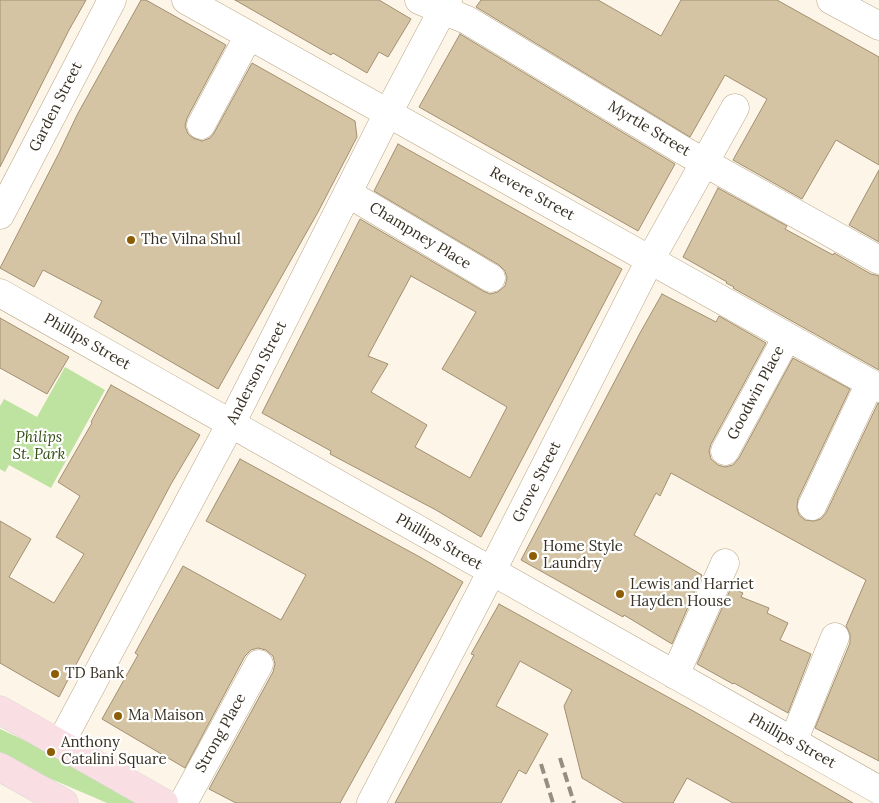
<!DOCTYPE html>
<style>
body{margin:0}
canvas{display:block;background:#fdf5e8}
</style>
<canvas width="879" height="803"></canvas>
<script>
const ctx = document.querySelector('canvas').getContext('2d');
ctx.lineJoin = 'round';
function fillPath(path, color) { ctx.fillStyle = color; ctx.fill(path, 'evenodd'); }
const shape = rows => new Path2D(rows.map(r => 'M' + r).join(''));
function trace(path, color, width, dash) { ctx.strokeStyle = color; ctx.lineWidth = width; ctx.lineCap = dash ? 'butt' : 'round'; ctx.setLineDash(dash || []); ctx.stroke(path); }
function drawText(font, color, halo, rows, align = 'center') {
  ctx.font = font + ' Lora,serif'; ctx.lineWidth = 4.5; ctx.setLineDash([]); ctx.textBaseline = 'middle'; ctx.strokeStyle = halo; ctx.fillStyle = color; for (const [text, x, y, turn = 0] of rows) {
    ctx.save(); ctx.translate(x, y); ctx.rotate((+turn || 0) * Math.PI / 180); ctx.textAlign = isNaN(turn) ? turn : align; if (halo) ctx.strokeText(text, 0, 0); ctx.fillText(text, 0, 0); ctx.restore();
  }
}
fillPath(shape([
 [65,367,105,390,51,488,9,465,5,472,0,469,0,406,4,399,37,417],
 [0,729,30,743,136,803,107,803,35,772,0,752]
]), '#bee2a0');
const building = shape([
 [0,0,86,0,69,30,0,167,0,0],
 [141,0,146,0,226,45,187,118,185,126,188,134,193,138,202,141,210,138,214,133,252,63,355,121,357,137,318,212,218,389,94,317,102,301,43,270,34,287,0,268,59,153,77,115,141,0],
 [235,0,379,0,411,19,388,57,379,52,367,73,333,53,331,55,235,0],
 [481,0,598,0,661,36,681,0,777,0,879,57,879,165,836,140,802,199,733,160,767,99,725,75,690,137,476,7,481,0],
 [460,34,675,164,638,231,419,107,460,34],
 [398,144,622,269,481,537,436,510,330,454,331,451,262,413,360,219,483,291,490,294,498,292,505,286,507,278,505,271,499,265,374,191,398,144],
 [411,276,476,312,442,369,507,407,470,478,415,447,427,425,371,392,388,364,368,356,411,276],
 [879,170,879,242,849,225,879,170],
 [718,188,787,226,785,229,833,255,834,253,871,274,879,276,879,370,733,288,734,287,726,283,727,282,683,257,718,188],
 [662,294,716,322,719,316,766,343,711,444,709,451,711,459,718,465,725,467,733,465,739,458,793,358,850,389,798,499,797,508,799,515,805,520,814,521,821,519,826,513,878,403,879,404,879,761,815,728,850,643,850,634,846,626,866,580,671,473,660,496,656,493,634,535,702,575,672,644,624,615,623,617,521,560,640,333,662,294],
 [0,318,69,357,47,394,0,368,0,318],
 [111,385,200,435,171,484,59,697,0,663,0,521,31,539,9,577,54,603,84,554,56,537,80,496,58,482,92,423,91,422,111,385],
 [240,459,418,556,463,582,340,803,236,803,209,789,273,672,275,664,273,656,266,650,258,648,251,650,245,656,185,768,102,719,138,655,135,653,183,566,281,620,306,575,206,521,240,459],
 [731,588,743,593,741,597,769,608,767,613,788,623,780,640,811,654,788,713,734,683,733,684,697,664,731,588],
 [499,604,695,712,853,803,733,803,687,778,673,803,624,803,582,778,564,706,572,690,520,661,496,706,548,734,526,774,519,770,501,803,395,803,474,655,471,654,499,604]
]);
fillPath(building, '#d5c4a3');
trace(building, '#a19071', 1);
const minor = shape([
 [186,0,879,388],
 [419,0,467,20,684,151,879,260],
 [831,0,879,26],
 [201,125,249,35],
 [349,194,491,278],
 [0,215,112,0],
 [0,293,879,790],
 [725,451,787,337],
 [812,506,870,383],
 [675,675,725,563],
 [793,742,835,637],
 [60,744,239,408,388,113,448,0],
 [183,803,259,664],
 [371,803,480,594,650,260,735,108]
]);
const major = shape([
 [0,710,164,803],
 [0,767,64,803]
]);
trace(minor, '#b8a786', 29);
trace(major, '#d7d6d3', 29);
trace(minor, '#fff', 28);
trace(major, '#f9dfe3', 28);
trace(shape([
 [560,758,574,803],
 [541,764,553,803]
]), '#958e81', 4, [10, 5]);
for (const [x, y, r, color] of [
 [131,240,5,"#8d5d05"],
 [533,556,5,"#8d5d05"],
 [620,594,5,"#8d5d05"],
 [55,674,5,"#8d5d05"],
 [118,716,5,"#8d5d05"],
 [51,752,5,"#8d5d05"]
]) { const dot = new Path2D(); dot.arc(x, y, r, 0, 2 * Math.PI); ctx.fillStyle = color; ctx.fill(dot); trace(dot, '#fff', 2); }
drawText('15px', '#373023', '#fff', [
 ["Garden Street",56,107,-63],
 ["Myrtle Street",649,129,31],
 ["Revere Street",532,194,29],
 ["Champney Place",420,236,31],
 ["Phillips Street",87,342,30],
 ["Anderson Street",257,373,-63],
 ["Goodwin Place",756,393,-62],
 ["Grove Street",537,482,-63],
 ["Phillips Street",439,542,30],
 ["Strong Place",221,733,-61],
 ["Phillips Street",792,741,29]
]);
drawText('15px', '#373023', '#fff', [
 ["The Vilna Shul",141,240],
 ["Home Style",543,547],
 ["Laundry",543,564],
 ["Lewis and Harriet",630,585],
 ["Hayden House",630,602],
 ["TD Bank",65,674],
 ["Ma Maison",128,716],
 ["Anthony",61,743],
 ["Catalini Square",61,760]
], 'left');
drawText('italic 15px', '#334f13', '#fff', [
 ["Philips",39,438],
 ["St. Park",39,455]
]);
</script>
